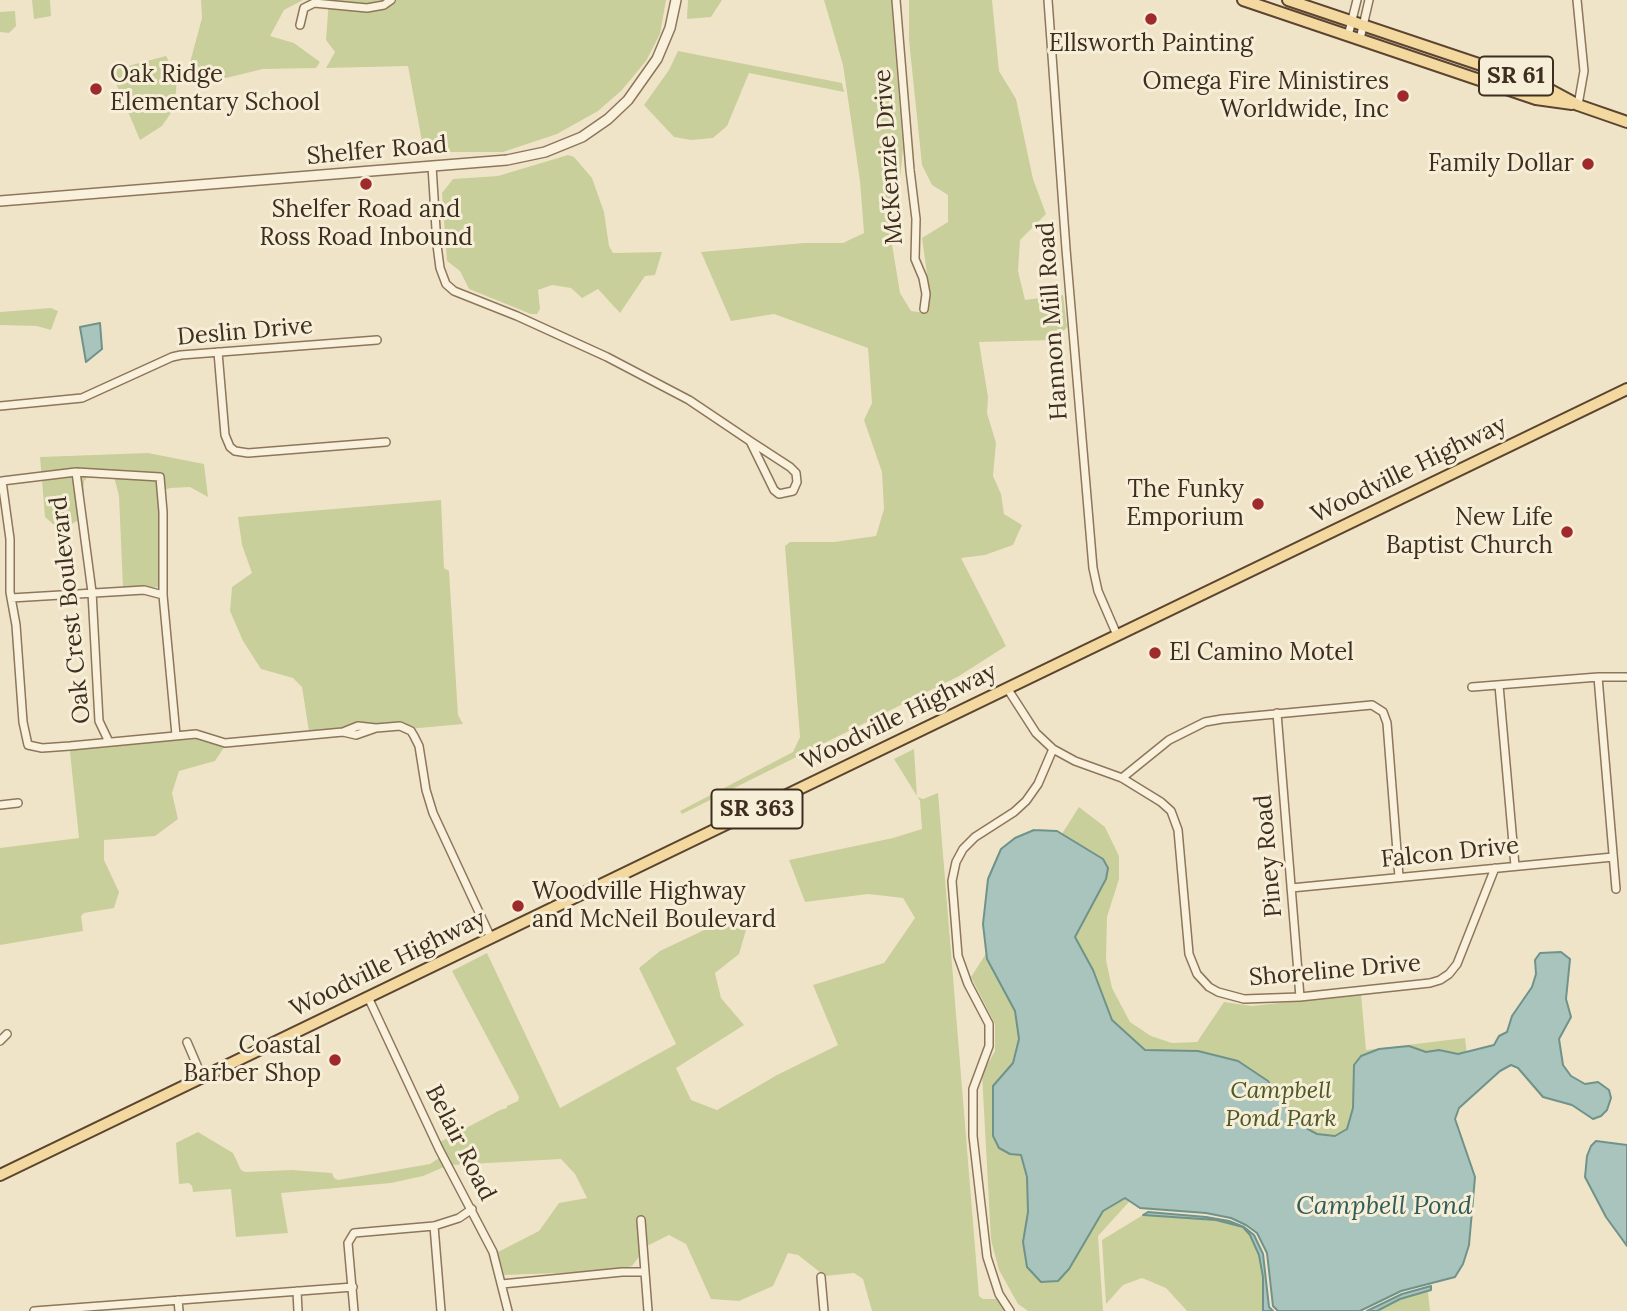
<!DOCTYPE html>
<style>
body{margin:0}
canvas{display:block;background:#f0e4c8}
</style>
<canvas width="1627" height="1311"></canvas>
<script>
const ctx = document.querySelector('canvas').getContext('2d');
ctx.lineJoin = 'round';
function fillPath(path, color) { ctx.fillStyle = color; ctx.fill(path, 'evenodd'); }
const shape = rows => new Path2D(rows.map(r => 'M' + r).join(''));
function trace(path, color, width, dash) { ctx.strokeStyle = color; ctx.lineWidth = width; ctx.lineCap = dash ? 'butt' : 'round'; ctx.setLineDash(dash || []); ctx.stroke(path); }
function drawText(font, color, halo, rows, align = 'center') {
  ctx.font = font + ' Lora,serif'; ctx.lineWidth = 6; ctx.setLineDash([]); ctx.textBaseline = 'middle'; ctx.strokeStyle = halo; ctx.fillStyle = color; for (const [text, x, y, turn = 0] of rows) {
    ctx.save(); ctx.translate(x, y); ctx.rotate((+turn || 0) * Math.PI / 180); ctx.textAlign = isNaN(turn) ? turn : align; if (halo) ctx.strokeText(text, 0, 0); ctx.fillText(text, 0, 0); ctx.restore();
  }
}
fillPath(shape([
 [32,0,50,0,51,16,34,19],
 [201,0,303,0,284,10,270,36,294,43,320,62,316,68,263,69,205,83,185,81,202,18],
 [329,0,666,0,660,34,646,61,622,90,598,111,557,134,503,152,424,152,408,66,326,68,335,52,326,40],
 [688,0,722,0,711,17,687,19],
 [824,0,891,0,903,149,898,200,890,232,900,293,911,311,926,313,928,281,922,238,948,222,948,195,932,185,922,165,909,40,909,0,992,0,999,71,1016,99,1033,179,1046,214,1020,240,1018,271,1025,300,1063,295,1067,327,1055,340,979,342,988,397,987,413,996,443,993,476,1001,494,1004,514,1022,525,1013,545,985,555,961,558,1006,646,959,676,682,814,680,811,793,752,800,737,785,546,790,542,834,542,876,536,884,509,882,472,864,420,872,403,868,348,774,314,731,321,701,252,804,243,843,243,864,233,860,181,843,65],
 [15,11,16,26,9,33,0,32,0,12],
 [678,51,842,83,844,92,749,73,727,126,713,138,691,140,674,137,644,105,669,70],
 [166,56,177,76,175,107,162,126,140,140,112,74,113,70],
 [568,155,574,157,592,178,604,212,609,246,613,253,662,252,655,275,645,276,620,313,598,289,582,298,571,288,552,285,538,290,540,309,537,314,531,314,469,289,460,271,447,261,442,193,453,179,498,176],
 [51,308,58,311,51,330,37,326,0,325,0,312],
 [148,453,204,464,208,497,190,487,170,488,160,492,159,521,165,587,123,588,119,496,114,477,87,478,84,481,82,518,70,525,53,524,45,517,40,457],
 [441,500,444,568,449,571,458,715,463,724,310,738,302,687,293,678,261,669,243,641,230,611,232,587,252,573,242,545,238,517],
 [208,737,225,746,215,761,179,771,172,793,178,819,155,836,104,840,104,860,119,892,114,908,84,913,81,916,83,931,0,945,0,848,79,838,69,743,103,744],
 [914,749,917,797,923,799,938,793,979,1296,983,1299,998,1299,1005,1311,872,1311,863,1279,854,1273,825,1276,798,1255,788,1253,773,1286,739,1301,711,1299,686,1244,669,1235,647,1246,632,1266,610,1271,504,1275,498,1252,539,1231,559,1203,587,1198,575,1174,561,1159,452,1165,440,1142,500,1110,507,1108,507,1106,518,1101,519,1097,452,971,487,953,560,1108,676,1044,639,968,660,951,717,924,746,930,739,954,715,973,721,998,744,1025,676,1068,691,1100,717,1110,777,1075,838,1045,813,985,884,963,915,918,903,898,868,894,805,902,789,860,893,838,922,829,920,801,894,759],
 [1079,807,1105,827,1119,856,1119,879,1107,917,1106,960,1112,988,1130,1022,1151,1036,1172,1043,1197,1042,1224,1002,1252,1006,1361,994,1366,1050,1465,1038,1469,1073,1410,1275,1251,1202,1148,1181,1098,1236,1103,1311,1028,1311,1018,1304,999,1270,991,1240,982,1074,995,1051,995,1024,971,977],
 [198,1132,233,1153,241,1170,245,1172,292,1170,332,1173,334,1178,338,1180,430,1164,439,1158,444,1167,423,1176,391,1183,281,1193,288,1233,236,1237,231,1189,193,1192,192,1186,189,1183,179,1184,176,1143],
 [1143,1215,1216,1220,1243,1227,1250,1235,1259,1255,1263,1277,1263,1311,1187,1311,1166,1288,1142,1278,1123,1285,1106,1304,1102,1240],
 [1428,1292,1430,1311,1377,1311,1400,1299]
]), '#c9cf9b');
const water = shape([
 [100,323,102,349,86,362,80,327,100,323],
 [1034,830,1057,831,1103,859,1108,868,1106,879,1075,937,1093,970,1112,1020,1145,1050,1198,1051,1238,1061,1268,1081,1297,1123,1317,1134,1335,1136,1347,1129,1353,1108,1354,1065,1361,1056,1379,1049,1409,1046,1426,1052,1439,1050,1458,1054,1494,1045,1499,1036,1507,1032,1512,1016,1532,987,1536,974,1535,960,1540,953,1561,952,1570,959,1566,999,1571,1017,1559,1039,1563,1065,1571,1076,1585,1084,1598,1082,1609,1090,1611,1098,1607,1110,1601,1116,1593,1119,1572,1105,1543,1097,1518,1068,1511,1065,1500,1071,1459,1108,1455,1119,1475,1177,1469,1245,1463,1264,1455,1277,1401,1291,1360,1311,1278,1311,1273,1306,1267,1253,1257,1233,1246,1225,1231,1218,1206,1213,1140,1208,1125,1198,1103,1211,1069,1269,1058,1281,1041,1282,1027,1267,1023,1242,1028,1212,1027,1177,1021,1155,1010,1154,999,1148,993,1136,993,1086,1013,1063,1019,1039,1015,1011,987,959,983,924,988,879,1001,849,1015,838,1034,830],
 [1596,1141,1627,1145,1627,1246,1606,1217,1585,1177,1587,1156,1591,1146,1596,1141],
 [1148,1212,1206,1217,1229,1221,1244,1227,1254,1235,1263,1254,1269,1307,1273,1311,1263,1311,1263,1277,1259,1255,1250,1235,1243,1227,1216,1220,1143,1215,1148,1212],
 [1431,1286,1431,1290,1400,1299,1377,1311,1367,1311,1402,1294,1431,1286]
]);
fillPath(water, '#a9c4bc');
trace(water, '#6f938a', 2);
const minor = shape([
 [896,0,910,170,916,219,915,259,923,278,926,294,924,309],
 [1048,0,1066,249,1093,568,1098,591,1117,635],
 [1577,0,1584,71,1578,105],
 [300,25,304,8,314,3,367,8,384,5,391,0],
 [1348,36,1357,0],
 [1360,39,1369,0],
 [432,166,437,245,440,268,446,284,454,291,517,316,607,357,689,400,750,441,774,490,779,494,793,491,797,482,796,473,790,467,750,441],
 [218,352,225,435,230,447,235,451,248,453,386,442],
 [0,406,82,398,172,357,181,355,377,340],
 [76,472,92,592,99,721,109,742],
 [11,598,144,590,163,595],
 [1598,677,1616,889],
 [1499,685,1515,866],
 [1472,687,1598,677,1627,677],
 [1007,688,1036,733,1053,749,1075,761,1122,778,1161,802,1171,811,1178,830,1189,954,1197,974,1209,987,1218,992,1244,999,1300,997,1430,983,1440,980,1449,974,1457,964,1495,868],
 [1277,713,1300,997],
 [343,732,358,726,376,728,400,726,411,731,414,736,419,746,426,790,433,813,491,938],
 [176,735,163,595,163,512,160,477,76,472,2,481,10,539,10,592,16,625,23,722,28,745,42,748,70,746,196,734,225,743,343,732,356,735,376,728],
 [1122,778,1169,740,1205,722,1222,719,1372,705,1383,712,1387,723,1399,877],
 [0,805,18,803],
 [1291,888,1613,857],
 [368,997,439,1149,493,1252,508,1311],
 [0,1041,7,1034],
 [187,1042,202,1077],
 [641,1220,648,1311],
 [434,1226,441,1311],
 [821,1277,824,1311],
 [502,1284,622,1272,645,1272],
 [297,1291,298,1311],
 [178,1300,179,1311],
 [34,1311,353,1287],
 [354,1311,348,1243,354,1233,434,1226,459,1218,472,1209],
 [1010,1311,999,1294,987,1257,973,1136,973,1089,989,1046,989,1024,968,984,958,956,952,881,956,862,963,849,975,837,1014,812,1026,801,1038,784,1053,749]
]);
const tertiary = shape([
 [0,201,507,160,545,152,582,137,608,119,628,100,657,59,670,28,676,0]
]);
const primary = shape([
 [1243,0,1536,99,1572,104],
 [1288,0,1541,85,1578,105,1627,122],
 [0,1175,1627,389]
]);
trace(minor, '#8d765c', 10);
trace(tertiary, '#8d765c', 12);
trace(primary, '#5b4430', 14);
trace(minor, '#faf1dc', 7);
trace(tertiary, '#faf1dc', 9);
trace(primary, '#f3d9a0', 10);
for (const [x, y, r, color] of [
 [1151,19,7,"#9e2a2b"],
 [96,89,7,"#9e2a2b"],
 [1403,96,7,"#9e2a2b"],
 [1588,164,7,"#9e2a2b"],
 [366,184,7,"#9e2a2b"],
 [1258,504,7,"#9e2a2b"],
 [1567,532,7,"#9e2a2b"],
 [1155,653,7,"#9e2a2b"],
 [518,906,7,"#9e2a2b"],
 [335,1060,7,"#9e2a2b"]
]) { const dot = new Path2D(); dot.arc(x, y, r, 0, 2 * Math.PI); ctx.fillStyle = color; ctx.fill(dot); trace(dot, '#f7eed8', 2.5); }
for (const [x, y, w] of [
 [1516,76,74],
 [757,809,91]
]) { const box = new Path2D(); box.roundRect(x - w / 2, y - 19.5, w, 39, 5); ctx.fillStyle = '#f7eed8'; ctx.fill(box); trace(box, '#3d2e20', 2); }
drawText('bold 23px', '#3d2e20', null, [
 ["SR 61",1516,76],
 ["SR 363",757,809]
]);
drawText('24px', '#3d2e20', '#f7eed8', [
 ["Ellsworth Painting",1151,44,"center"],
 ["Oak Ridge",110,75,"left"],
 ["Elementary School",110,103,"left"],
 ["Omega Fire Ministires",1389,82],
 ["Worldwide, Inc",1389,110],
 ["Family Dollar",1574,164],
 ["Shelfer Road and",366,210,"center"],
 ["Ross Road Inbound",366,238,"center"],
 ["The Funky",1244,490],
 ["Emporium",1244,518],
 ["New Life",1553,518],
 ["Baptist Church",1553,546],
 ["El Camino Motel",1169,653,"left"],
 ["Woodville Highway",532,892,"left"],
 ["and McNeil Boulevard",532,920,"left"],
 ["Coastal",321,1046],
 ["Barber Shop",321,1074]
], 'right');
drawText('24px', '#3d2e20', '#f7eed8', [
 ["Shelfer Road",377,151,-5],
 ["McKenzie Drive",889,157,-94],
 ["Hannon Mill Road",1053,321,-94],
 ["Deslin Drive",245,332,-5],
 ["Woodville Highway",1409,470,-26],
 ["Oak Crest Boulevard",71,610,-96],
 ["Woodville Highway",899,717,-26],
 ["Falcon Drive",1450,853,-6],
 ["Piney Road",1269,856,-95],
 ["Woodville Highway",388,964,-26],
 ["Shoreline Drive",1335,971,-5],
 ["Belair Road",460,1143,63]
]);
drawText('italic 24px', '#4d5a26', '#f7eed8', [
 ["Campbell",1281,1091],
 ["Pond Park",1281,1119]
]);
drawText('italic 26px', '#2f5d5a', '#f7eed8', [
 ["Campbell Pond",1384,1207]
]);
</script>
